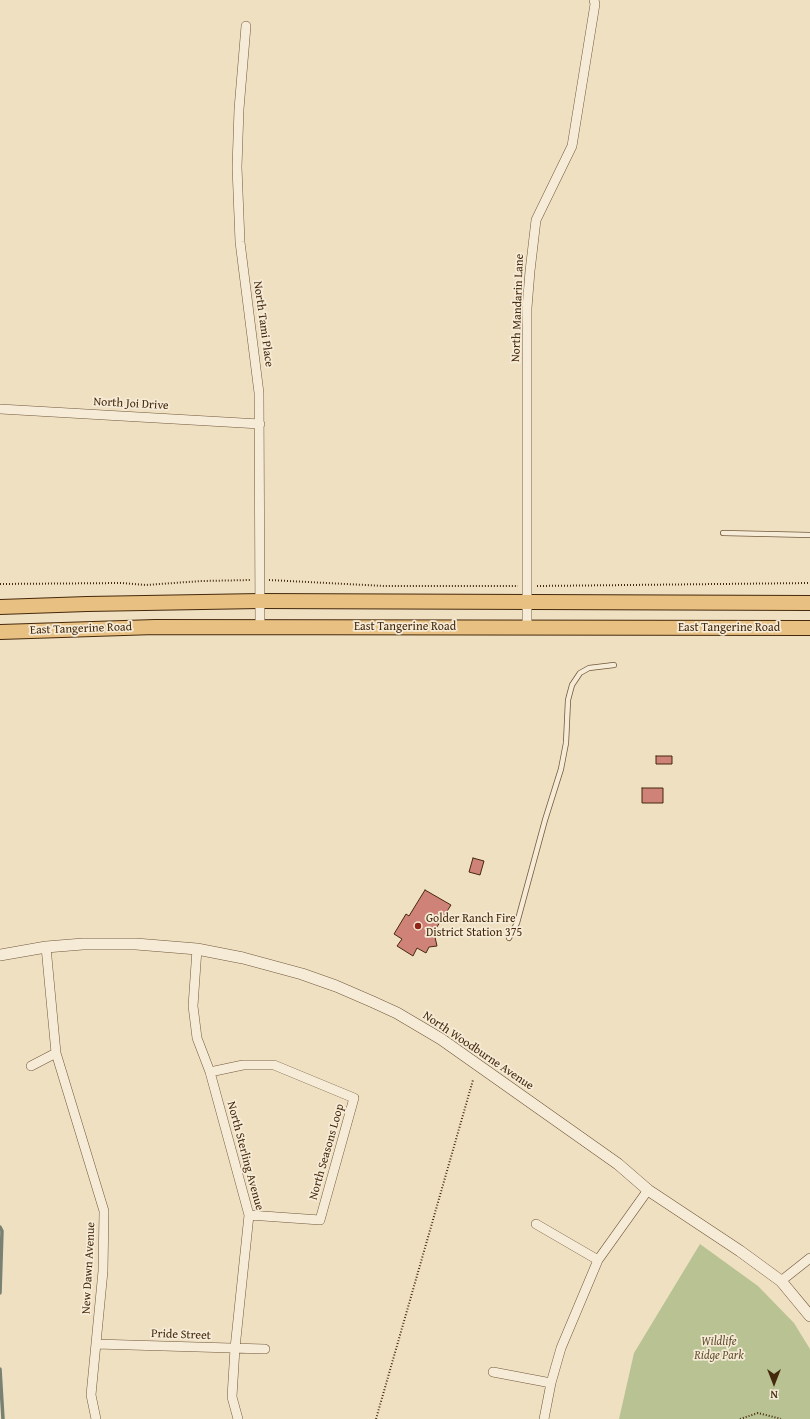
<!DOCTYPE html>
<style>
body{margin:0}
#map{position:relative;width:810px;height:1419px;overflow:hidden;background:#f0e0c2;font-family:"Gentium Book Plus",serif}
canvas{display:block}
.north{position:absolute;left:754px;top:1363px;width:40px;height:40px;-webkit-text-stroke:3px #f5ebd7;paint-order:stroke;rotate:180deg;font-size:11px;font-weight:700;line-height:16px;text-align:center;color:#45290c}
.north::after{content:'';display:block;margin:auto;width:14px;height:18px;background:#45290c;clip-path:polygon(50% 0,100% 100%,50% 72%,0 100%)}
</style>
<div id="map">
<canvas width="810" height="1419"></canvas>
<div class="north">N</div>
</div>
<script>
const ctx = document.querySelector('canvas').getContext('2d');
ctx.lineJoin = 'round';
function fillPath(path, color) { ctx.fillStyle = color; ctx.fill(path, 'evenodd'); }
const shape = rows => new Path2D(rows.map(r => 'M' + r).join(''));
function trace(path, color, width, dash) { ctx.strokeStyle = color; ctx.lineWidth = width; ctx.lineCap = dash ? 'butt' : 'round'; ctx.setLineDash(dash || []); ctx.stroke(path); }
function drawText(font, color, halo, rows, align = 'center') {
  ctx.font = font + ' "Gentium Book Plus",serif'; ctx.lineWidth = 3.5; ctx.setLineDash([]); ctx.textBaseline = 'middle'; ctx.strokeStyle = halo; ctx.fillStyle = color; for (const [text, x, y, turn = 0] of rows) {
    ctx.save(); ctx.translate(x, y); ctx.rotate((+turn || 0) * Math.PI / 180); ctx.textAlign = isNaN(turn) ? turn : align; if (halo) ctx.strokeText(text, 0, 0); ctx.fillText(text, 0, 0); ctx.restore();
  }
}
fillPath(shape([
 [700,1244,758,1286,794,1323,810,1349,810,1419,619,1419,634,1353]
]), '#b9c293');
trace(shape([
 [0,1227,2,1231,0,1293],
 [0,1369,3,1419]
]), '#798173', 3.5);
const building = shape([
 [656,756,672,756,672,764,656,764,656,756],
 [642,788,663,788,663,803,642,803,642,788],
 [473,858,484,861,480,875,469,872,473,858],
 [425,890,451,905,435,930,438,932,435,937,437,946,429,947,426,953,417,948,413,956,397,946,402,939,394,934,406,914,409,916,425,890]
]);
fillPath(building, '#cf8278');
trace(building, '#45290c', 1);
const service = shape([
 [723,533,810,535],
 [509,938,517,923,545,820,561,769,566,743,568,700,572,685,580,673,589,668,614,665]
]);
const minor = shape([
 [246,26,239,109,237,167,240,242,259,393,260,627],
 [0,409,260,424],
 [527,627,527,308,530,271,536,220,572,146,595,4,594,0],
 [46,947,56,1053,104,1211,103,1271,91,1395,96,1419],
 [197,949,193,1006,197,1038,210,1072,249,1215,235,1348,232,1397,238,1419],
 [31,1066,56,1053],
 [210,1072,243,1065,274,1065,354,1098,320,1220,249,1215],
 [536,1224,598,1260],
 [781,1281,810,1258],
 [96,1344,265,1349],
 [493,1372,551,1383],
 [544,1419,551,1383,561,1348,598,1260,648,1190]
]);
const tertiary = shape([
 [0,955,46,947,83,944,136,944,197,949,243,958,302,974,336,986,373,1002,397,1013,441,1039,618,1164,648,1190,740,1251,781,1281,810,1316]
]);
const primary = shape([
 [0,607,87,604,260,601,810,603],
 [0,632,155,627,810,628]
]);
trace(service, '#70573a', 6);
trace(minor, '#70573a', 10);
trace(tertiary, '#70573a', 12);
trace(primary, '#45290c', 16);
trace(shape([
 [269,580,385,586,518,586],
 [0,584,122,583,146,585,202,581,250,580],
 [537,586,810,583],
 [376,1419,473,1080],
 [740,1419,758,1413,781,1419]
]), '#45290c', 2, [1, 2]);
trace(service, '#f5ebd7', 4.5);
trace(minor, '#f5ebd7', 9);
trace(tertiary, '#f5ebd7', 11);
trace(primary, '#e8c081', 14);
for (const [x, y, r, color] of [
 [418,926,4,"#8f2418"]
]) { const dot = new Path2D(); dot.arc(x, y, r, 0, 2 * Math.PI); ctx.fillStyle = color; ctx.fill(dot); trace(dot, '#f5ebd7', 1.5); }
drawText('12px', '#45290c', '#f5ebd7', [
 ["North Mandarin Lane",518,308,-88],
 ["North Tami Place",263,324,82],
 ["North Joi Drive",131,404,3],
 ["East Tangerine Road",405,627],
 ["East Tangerine Road",729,628],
 ["East Tangerine Road",81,629,-2],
 ["North Woodburne Avenue",478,1051,34],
 ["North Seasons Loop",327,1152,-74],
 ["North Sterling Avenue",245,1156,75],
 ["New Dawn Avenue",89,1268,-87],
 ["Pride Street",181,1335,2]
]);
drawText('12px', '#45290c', '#f5ebd7', [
 ["Golder Ranch Fire",426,919],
 ["District Station 375",426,933]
], 'left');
drawText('italic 12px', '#624f2e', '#f5ebd7', [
 ["Wildlife",719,1342],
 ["Ridge Park",719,1356]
]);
</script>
